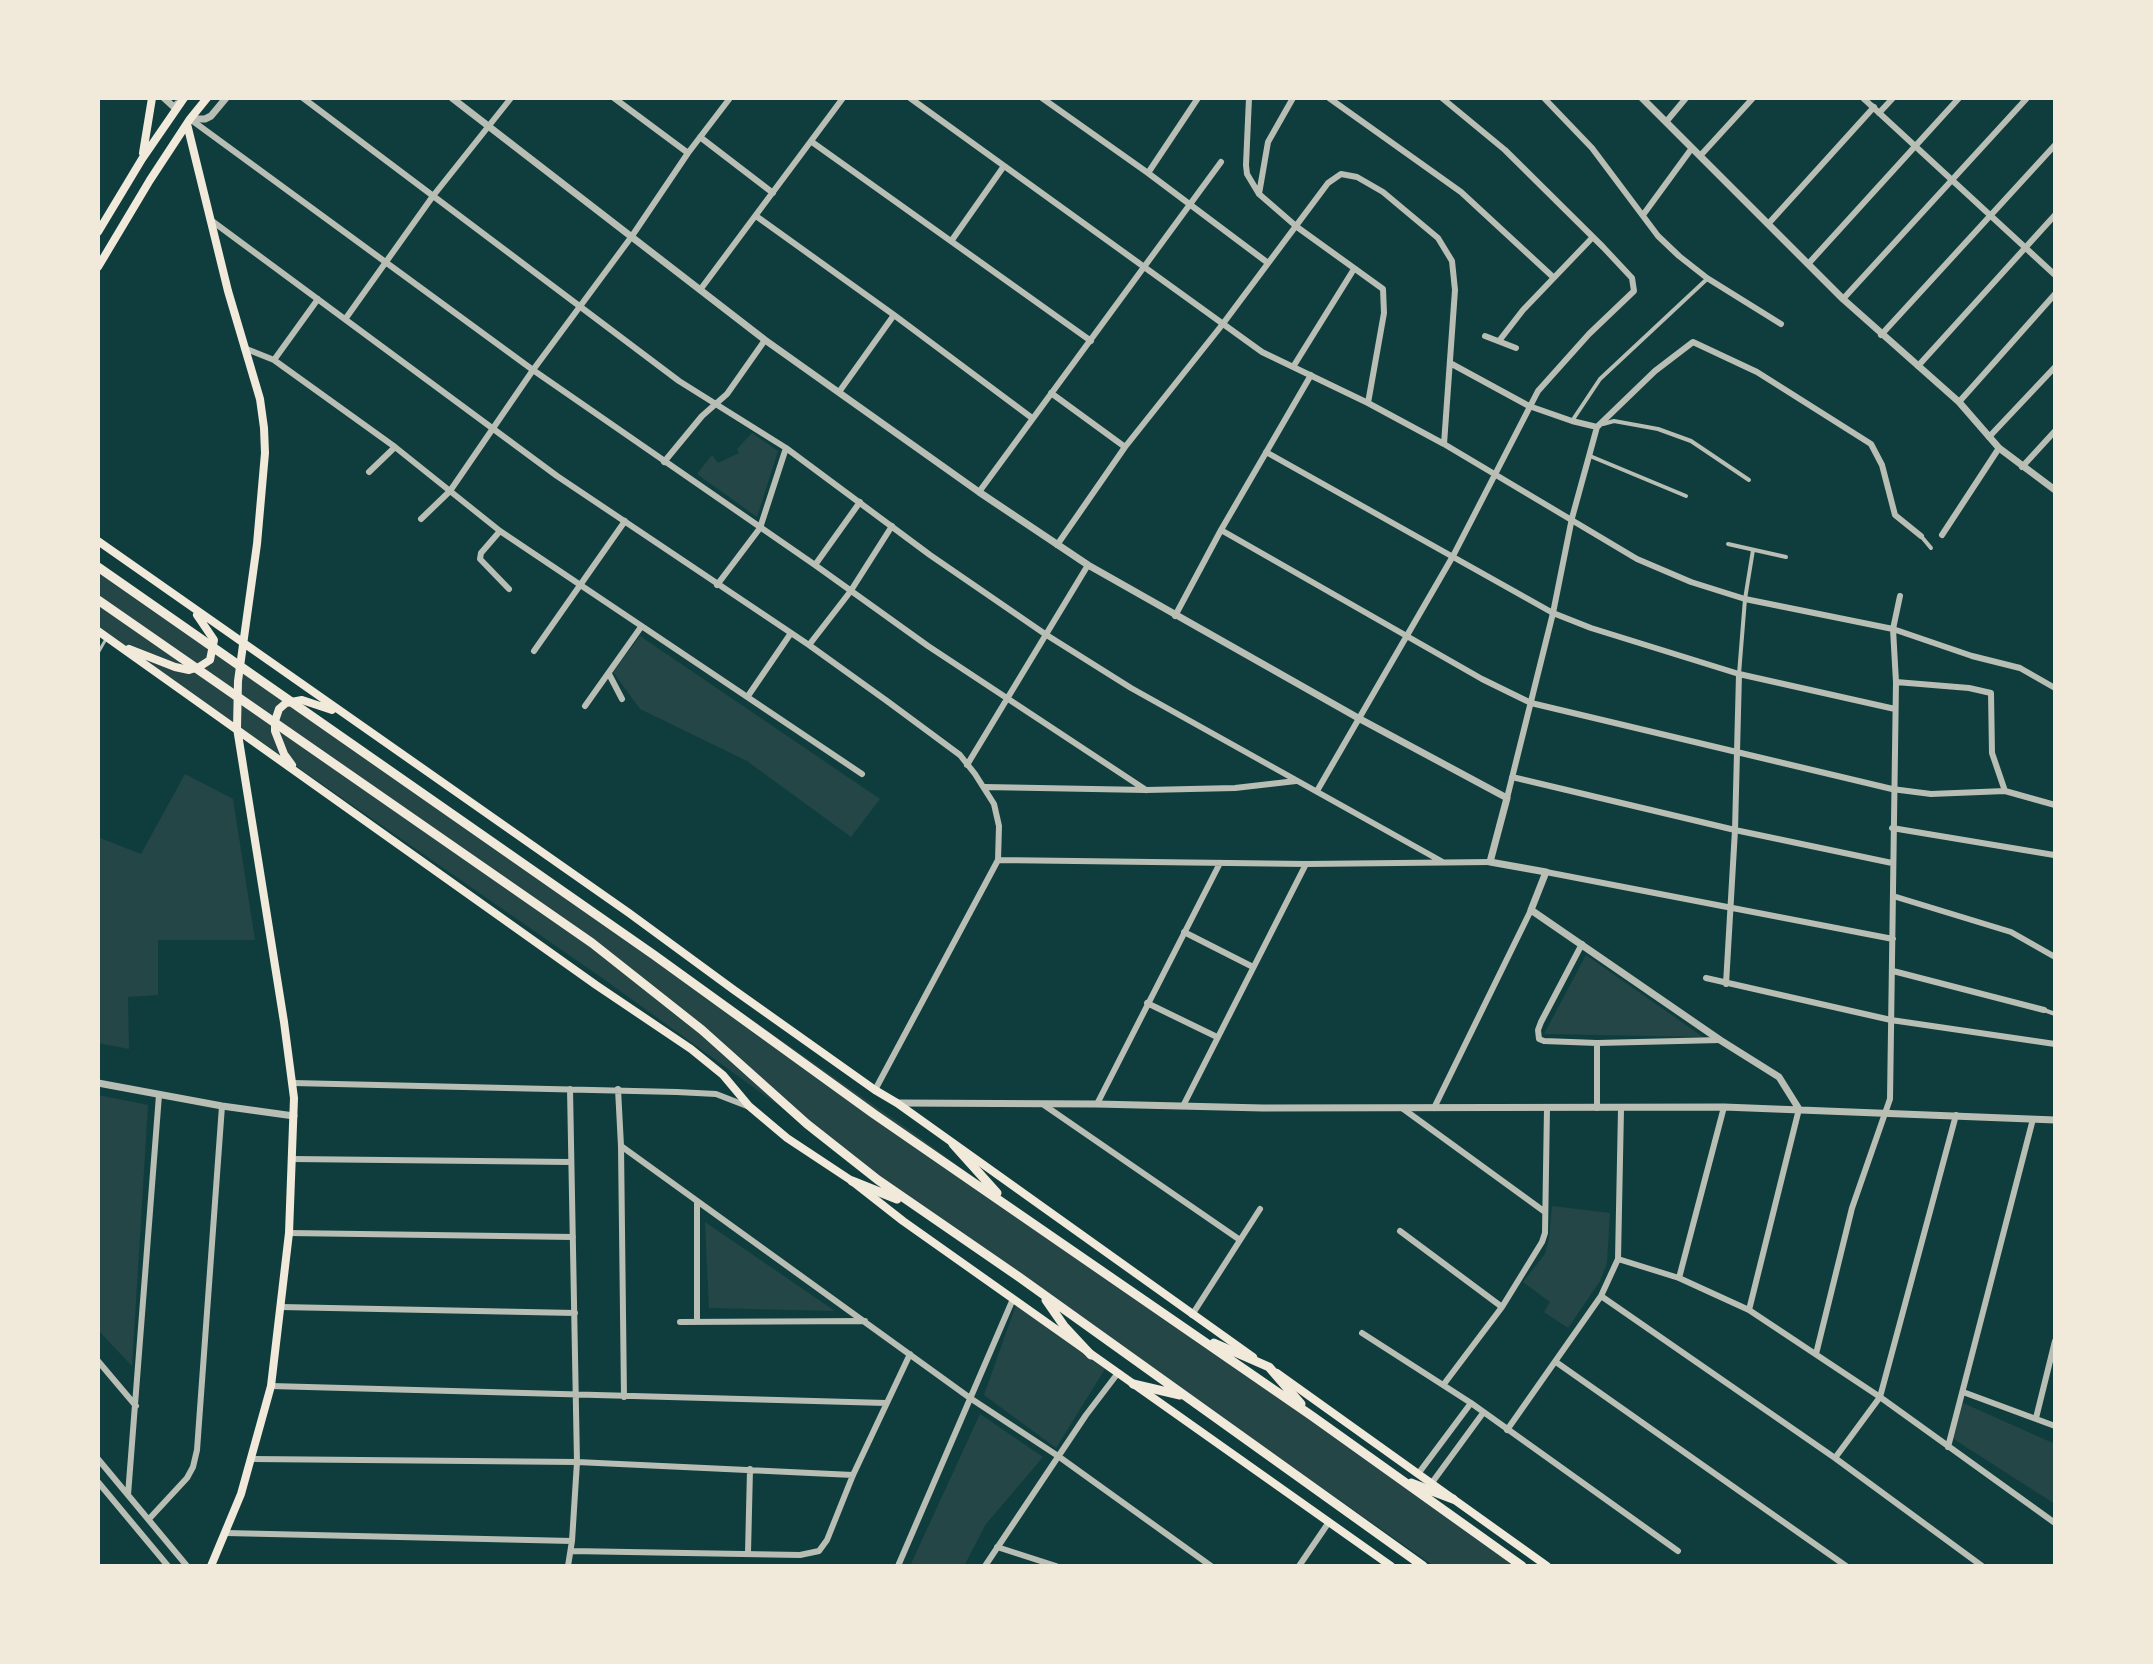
<!DOCTYPE html>
<style>
body{margin:0}
#map{position:relative;width:2153px;height:1664px;overflow:hidden;background:#0f3d3e;font-family:"Varela Round",sans-serif}
canvas{display:block}
.frame{position:absolute;inset:0;border:100px solid #f1e9da;pointer-events:none}
</style>
<div id="map">
<canvas width="2153" height="1664"></canvas>
<div class="frame"></div>
</div>
<script>
const ctx = document.querySelector('canvas').getContext('2d');
ctx.lineJoin = 'round';
function fillPath(path, color) { ctx.fillStyle = color; ctx.fill(path, 'evenodd'); }
const shape = rows => new Path2D(rows.map(r => 'M' + r).join(''));
function trace(path, color, width, dash) { ctx.strokeStyle = color; ctx.lineWidth = width; ctx.lineCap = dash ? 'butt' : 'round'; ctx.setLineDash(dash || []); ctx.stroke(path); }
fillPath(shape([
 [752,433,778,451,757,517,697,474,712,455,718,463,739,453,737,449],
 [98,561,922,1139,1076,1253,1519,1566,1434,1566,940,1222,605,980,98,629],
 [640,636,880,799,851,837,747,761,640,709,613,672],
 [185,774,233,799,255,940,158,940,158,995,128,997,129,1049,98,1043,98,840,100,838,141,854],
 [1586,955,1703,1037,1544,1034],
 [98,1095,148,1105,132,1366,98,1330],
 [1552,1206,1610,1213,1607,1263,1600,1281,1568,1328,1544,1312,1550,1302,1523,1282,1545,1254,1549,1239],
 [705,1222,835,1311,709,1308],
 [1016,1305,1105,1369,1056,1448,984,1395],
 [1963,1403,2055,1444,2055,1504,1952,1438],
 [980,1414,1043,1457,986,1524,964,1566,910,1566]
]), '#244646');
trace(shape([
 [98,653,106,639]
]), '#b8beb3', 3);
trace(shape([
 [1572,421,1600,379,1707,279],
 [1603,424,1614,421,1658,429,1691,441,1749,480],
 [1590,456,1686,496],
 [1921,536,1931,548],
 [1728,544,1786,557],
 [1739,674,1745,599,1753,550],
 [2044,1010,2055,1014]
]), '#b8beb3', 4);
trace(shape([
 [303,98,679,381,786,448,930,555,1045,634,1131,688,1441,861],
 [614,98,688,153],
 [910,98,1262,352,1368,403,1444,444,1637,559,1691,582,1745,599,1893,629,1972,656,2020,668,2055,688],
 [1042,98,1148,173,1268,263],
 [1249,98,1246,165,1247,174,1259,194,1297,227,1383,289,1384,313,1368,403],
 [1329,98,1461,192,1553,277],
 [1544,98,1592,148,1658,236,1679,256,1707,278,1781,324],
 [1863,98,2055,275],
 [1879,113,1893,98],
 [190,119,533,370,815,565,928,646,1146,790],
 [1666,122,1686,98],
 [700,137,773,193],
 [812,142,1091,341],
 [1700,156,1753,98],
 [1148,173,1198,98],
 [1259,194,1268,142,1293,98],
 [1643,215,1692,148],
 [756,216,894,315,1032,418],
 [212,221,557,476,809,645,887,701,960,755,975,774,994,804,999,826,998,860,875,1090],
 [1769,223,1874,107],
 [952,240,1004,166],
 [1809,263,1959,98],
 [700,290,843,98],
 [1843,299,2027,98],
 [346,318,433,196,511,98],
 [1881,335,2055,145],
 [1485,336,1516,348],
 [1499,341,1523,310,1592,238],
 [244,348,274,360,395,447,500,531,862,774],
 [274,360,318,299],
 [1450,363,1529,406,1572,421,1597,427,1572,518,1553,613,1507,798],
 [1918,366,2055,215],
 [1293,367,1354,269],
 [839,392,894,315],
 [1051,393,1125,447],
 [1959,402,2055,294],
 [1597,427,1655,371,1693,342,1757,372,1871,444,1882,465,1895,515,1921,536],
 [1989,437,2055,367],
 [1266,452,1553,613,1591,628,1739,674,1895,709],
 [664,462,702,416,727,394,765,340],
 [2022,467,2055,431],
 [369,472,395,447],
 [979,492,1221,162],
 [421,519,450,491,533,370,632,236,688,153,730,98],
 [1221,530,1482,679,1531,703,1892,789,1931,794,2005,791],
 [500,531,481,553,480,559,509,589],
 [1942,535,1999,448],
 [1057,545,1125,447,1222,325,1328,183,1341,174,1357,177,1383,192,1438,238,1452,261,1455,290,1444,444],
 [815,565,860,502],
 [717,585,760,528,786,448],
 [1175,616,1221,530,1311,375],
 [809,645,850,592,892,526],
 [534,651,625,521],
 [609,674,622,699],
 [1896,682,1969,688,1991,693,1992,753,2005,791,2055,805],
 [748,696,791,633],
 [585,706,641,627],
 [967,765,1088,565],
 [1512,777,1735,830,1892,863],
 [985,787,1146,790,1235,788,1296,781],
 [1317,791,1453,556,1538,391,1589,334,1634,291,1632,278,1603,247,1505,150,1442,98],
 [1892,828,2054,855],
 [998,860,1306,864,1490,862],
 [1546,872,1893,939],
 [1893,896,2011,932,2055,957],
 [1184,932,1253,967],
 [1582,944,1541,1022,1538,1030,1539,1039,1544,1041,1597,1043,1720,1040],
 [1893,971,2044,1010],
 [1706,978,1891,1020,2055,1044],
 [1726,984,1735,830,1739,674],
 [1147,1003,1217,1037],
 [1597,1043,1597,1108],
 [293,1083,677,1092,716,1094,747,1106],
 [618,1089,621,1146,624,1397],
 [1097,1104,1220,863],
 [1044,1105,1240,1240],
 [1183,1106,1306,864],
 [1402,1108,1545,1212],
 [1434,1108,1531,910],
 [621,1146,970,1398,1058,1456,1211,1566],
 [293,1159,571,1162],
 [697,1203,697,1322],
 [1400,1231,1502,1307],
 [289,1233,573,1237],
 [1618,1259,1679,1278,1749,1310,1880,1397,2055,1523],
 [1679,1278,1724,1107],
 [1601,1296,1835,1458,1982,1566],
 [281,1307,575,1313],
 [1749,1310,1799,1109],
 [1192,1315,1260,1209],
 [680,1322,865,1321],
 [1362,1333,1471,1403,1678,1551],
 [1816,1354,1852,1208,1890,1099,1896,682,1893,629,1900,596],
 [98,1361,136,1406],
 [1556,1362,1846,1566],
 [1444,1384,1502,1307,1542,1242,1545,1233,1547,1108],
 [271,1386,886,1403],
 [1963,1392,2055,1426],
 [2036,1418,2055,1341],
 [1507,1430,1601,1296,1618,1259,1621,1109],
 [1948,1447,2033,1119],
 [1835,1458,1880,1397,1956,1115],
 [98,1459,187,1566],
 [253,1459,577,1462,853,1475],
 [1418,1474,1471,1403],
 [98,1482,168,1566],
 [1431,1484,1483,1413],
 [128,1495,159,1095],
 [149,1519,187,1478,193,1467,197,1450,222,1106],
 [226,1533,572,1541],
 [997,1547,1056,1566],
 [571,1551,800,1555,819,1551,827,1540,853,1475,910,1354],
 [748,1553,750,1469],
 [568,1566,572,1541,577,1462,570,1089],
 [898,1566,1013,1299],
 [985,1566,1086,1415,1118,1373],
 [1299,1566,1329,1522]
]), '#b8beb3', 6);
trace(shape([
 [164,98,175,108,177,104],
 [452,98,765,340,979,492,1088,565,1360,719,1507,798,1490,862,1546,872,1531,910,1720,1040,1779,1077,1799,1109],
 [1642,98,1843,299,1959,402,1999,448,2055,490],
 [190,119,205,119,211,116,226,98],
 [98,1083,222,1106,294,1116],
 [898,1103,1097,1104,1263,1108,1724,1107,2055,1120]
]), '#b8beb3', 7);
trace(shape([
 [187,124,228,291,260,399,264,428,265,453,257,544,238,681,237,728,284,1022,294,1098,289,1233,271,1386,241,1494,211,1566],
 [143,153,152,98],
 [98,232,142,159,184,98],
 [98,267,150,180,190,119,207,98],
 [98,541,629,913,734,990,875,1090,897,1103,1253,1357],
 [98,631,596,985,691,1049,723,1075,749,1106,787,1138,852,1181,903,1221,1391,1566],
 [129,649,175,667,189,670,199,667,210,660,214,640,197,615],
 [292,765,284,754,275,731,275,721,279,709,286,703,302,700,332,710],
 [1277,1373,1547,1566]
]), '#f1e9da', 8);
trace(shape([
 [98,567,654,955,874,1114,1312,1416,1522,1566],
 [98,600,592,943,702,1030,807,1124,878,1180,1019,1277,1423,1566],
 [953,1144,997,1193],
 [852,1181,897,1199],
 [1046,1300,1064,1326,1091,1355],
 [1214,1343,1269,1367,1301,1404],
 [1133,1384,1180,1395],
 [1411,1483,1453,1499]
]), '#f1e9da', 9);
</script>
